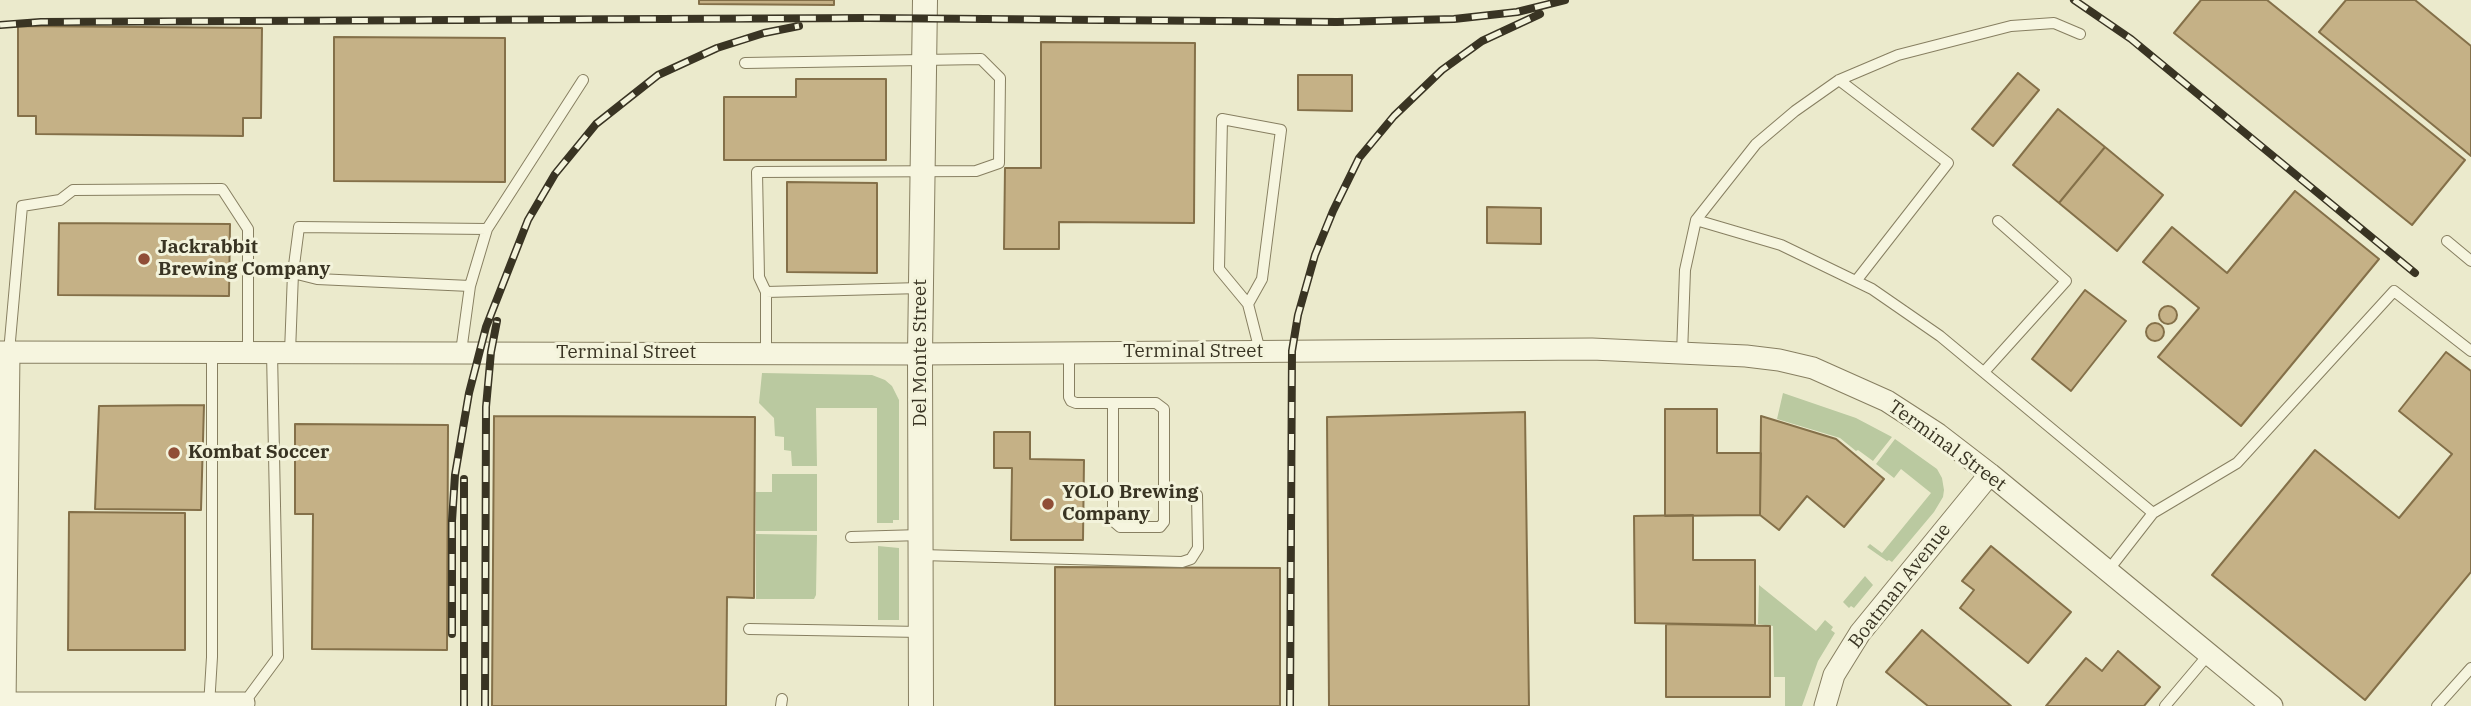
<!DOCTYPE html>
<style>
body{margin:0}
canvas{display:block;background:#ebeacc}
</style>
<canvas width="2471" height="706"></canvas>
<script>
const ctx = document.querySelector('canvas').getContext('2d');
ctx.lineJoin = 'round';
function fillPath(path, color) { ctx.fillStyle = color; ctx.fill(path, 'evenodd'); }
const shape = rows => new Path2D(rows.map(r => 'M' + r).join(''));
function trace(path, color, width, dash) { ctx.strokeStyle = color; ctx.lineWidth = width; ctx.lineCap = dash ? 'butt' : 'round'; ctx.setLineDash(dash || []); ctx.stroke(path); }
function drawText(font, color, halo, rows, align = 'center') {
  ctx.font = font + ' "IBM Plex Serif",serif'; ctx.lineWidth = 6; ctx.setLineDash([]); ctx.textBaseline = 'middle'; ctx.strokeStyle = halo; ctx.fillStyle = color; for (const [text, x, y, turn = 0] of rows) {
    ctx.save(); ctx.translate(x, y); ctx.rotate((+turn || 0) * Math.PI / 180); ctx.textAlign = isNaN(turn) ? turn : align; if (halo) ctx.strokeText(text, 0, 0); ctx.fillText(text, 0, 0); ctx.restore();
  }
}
fillPath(shape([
 [762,373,872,375,885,380,892,386,899,400,899,520,893,520,893,523,877,523,877,408,816,408,817,466,792,466,791,451,784,450,784,437,775,436,774,418,759,403],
 [1783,393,1856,418,1892,437,1873,461,1858,450,1856,451,1840,438,1777,419],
 [1895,439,1937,469,1942,478,1944,490,1943,497,1934,512,1892,562,1889,560,1887,561,1867,547,1870,544,1882,553,1931,493,1901,469,1894,478,1876,464],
 [772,474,817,474,817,531,756,531,756,492,772,492],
 [756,534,817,535,816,595,814,599,756,599],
 [878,546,899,548,899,620,878,620],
 [1865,576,1873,585,1854,608,1851,606,1849,608,1843,602],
 [1759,585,1816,631,1825,620,1833,627,1831,630,1835,633,1818,661,1802,706,1785,706,1785,677,1774,677,1773,626,1758,624]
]), '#bac9a0');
const building = shape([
 [699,0,834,0,834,5,699,4,699,0],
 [2201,0,2267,0,2465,160,2412,225,2174,33,2201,0],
 [2346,0,2415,0,2471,46,2471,156,2319,32,2346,0],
 [18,26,262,28,261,118,243,118,243,136,36,134,36,116,18,116,18,26],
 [334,37,505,38,505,182,334,181,334,37],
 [1041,42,1195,43,1194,223,1059,222,1059,249,1004,249,1005,168,1041,168,1041,42],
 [2018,73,2039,90,1993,146,1972,129,2018,73],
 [1298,75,1352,75,1352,111,1298,110,1298,75],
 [796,79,886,79,886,160,724,160,724,97,796,97,796,79],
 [2058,109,2105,147,2059,203,2013,165,2058,109],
 [2105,147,2163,195,2117,251,2059,203,2105,147],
 [787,182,877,183,877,273,787,272,787,182],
 [2295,191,2379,259,2241,426,2158,357,2199,308,2143,262,2172,227,2227,273,2295,191],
 [1487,207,1541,208,1541,244,1487,243,1487,207],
 [59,223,230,224,229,296,58,295,59,223],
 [2085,290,2126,321,2071,391,2032,359,2085,290],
 '2159 315a9 9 0 1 1 18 0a9 9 0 1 1-18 0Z',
 '2146 332a9 9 0 1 1 18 0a9 9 0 1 1-18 0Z',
 [2446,352,2471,371,2471,572,2365,700,2212,575,2315,450,2399,518,2452,454,2399,411,2446,352],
 [204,405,201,510,95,509,99,406,204,405],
 [1665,409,1717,409,1717,453,1761,453,1760,515,1665,516,1665,409],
 [1525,412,1529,706,1329,706,1327,417,1525,412],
 [494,416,755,417,754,598,727,597,726,706,492,706,494,416],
 [1761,416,1836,439,1884,479,1844,527,1807,496,1779,530,1760,515,1761,416],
 [295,424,448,425,447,650,312,649,313,514,295,514,295,424],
 [994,432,1030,432,1030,459,1084,460,1083,540,1011,540,1012,468,994,468,994,432],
 [69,512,185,513,185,650,68,650,69,512],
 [1693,515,1693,560,1755,560,1755,625,1635,623,1634,516,1693,515],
 [1991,546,2071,612,2028,663,1960,608,1974,590,1962,581,1991,546],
 [1055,567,1280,568,1280,706,1055,706,1055,567],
 [1666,624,1770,626,1770,697,1666,697,1666,624],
 [1922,630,2011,706,1928,706,1886,672,1922,630],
 [2118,651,2160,687,2144,706,2046,706,2086,658,2102,671,2118,651]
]);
fillPath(building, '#c5b186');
trace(building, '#847049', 2);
const service = shape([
 [745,63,981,59,1000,78,999,163,976,171,757,172,759,277,766,292],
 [1839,80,1948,163,1856,281],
 [1696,220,1781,245,1872,289,1940,336,2153,513,2107,572],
 [2447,241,2471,261],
 [293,273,317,279,470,286],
 [1248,304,1262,279,1281,130,1222,119,1219,269,1248,304,1260,351],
 [9,352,22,206,60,200,73,190,222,189,248,229,248,352],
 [290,352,293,273,299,227,487,229],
 [461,352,470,286,487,229,583,80],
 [766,353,766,292,921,288],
 [1069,353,1069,397,1071,401,1076,403,1156,403,1164,409,1164,522,1160,527,1120,527,1113,521,1113,403],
 [1682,354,1685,270,1696,220,1756,144,1795,111,1839,80,1898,55,2011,26,2054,23,2080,34],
 [1984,372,2066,281,1998,221],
 [2153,513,2237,463,2394,291,2471,351],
 [851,537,921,535],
 [921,555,1182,562,1191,559,1198,548,1197,495],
 [749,629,921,632],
 [209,706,212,657,212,352],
 [246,706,244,703,278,657,272,352],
 [781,706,782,699],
 [2165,706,2208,655],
 [2437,706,2471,668]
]);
const minor = shape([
 [0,352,920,354,1592,349,1746,356,1779,360,1813,368,1887,401,1938,434,1990,474,2272,706],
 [5,703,244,703],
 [5,706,9,352],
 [1825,706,1834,675,1860,633,1990,474]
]);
const tertiary = shape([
 [921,706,920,354,925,0]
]);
trace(service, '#877f61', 12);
trace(minor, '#877f61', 23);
trace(tertiary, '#877f61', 26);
trace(service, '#f6f5df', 10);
trace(minor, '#f6f5df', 21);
trace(tertiary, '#f6f5df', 24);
const rail = shape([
 [2074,0,2131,39,2415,273],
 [0,25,41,22,868,18,1337,22,1454,19,1517,12,1565,0],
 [452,634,452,521,455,475,469,393,486,327,528,220,555,174,596,124,658,75,717,48,764,33,799,26],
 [464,706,464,479],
 [485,706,486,407,491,352,497,321],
 [1290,706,1292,351,1298,315,1315,255,1333,211,1359,158,1394,116,1442,70,1482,41,1540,14]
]);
trace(rail, '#393423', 8);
trace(rail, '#f3f3db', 5, [16]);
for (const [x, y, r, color] of [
 [144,259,7,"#904e37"],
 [174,453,7,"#904e37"],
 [1048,504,7,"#904e37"]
]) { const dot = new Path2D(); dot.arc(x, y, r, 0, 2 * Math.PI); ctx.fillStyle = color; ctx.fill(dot); trace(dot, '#f3f3db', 2.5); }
drawText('bold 19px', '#393423', '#f3f3db', [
 ["Jackrabbit",158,248],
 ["Brewing Company",158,270],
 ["Kombat Soccer",188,453],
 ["YOLO Brewing",1062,493],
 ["Company",1062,515]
], 'left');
drawText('19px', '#393423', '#f3f3db', [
 ["Terminal Street",1193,352],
 ["Terminal Street",626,353],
 ["Del Monte Street",921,353,-90],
 ["Terminal Street",1947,446,36],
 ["Boatman Avenue",1900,586,-52]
]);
</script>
